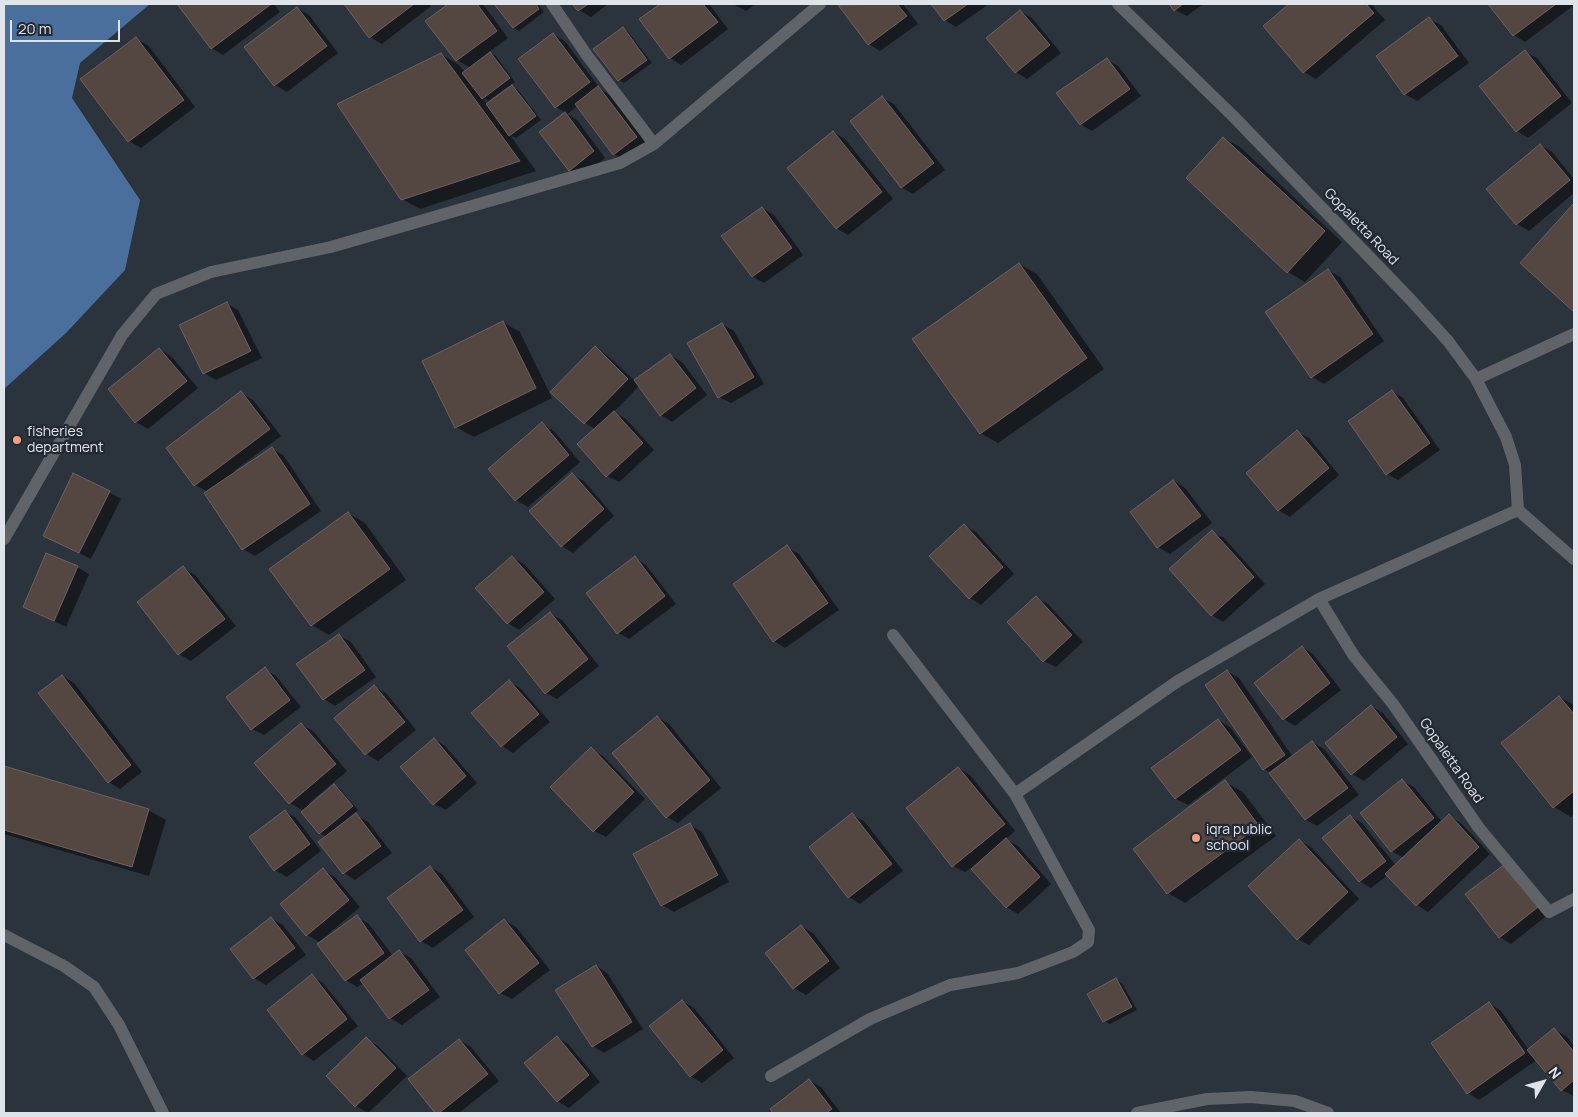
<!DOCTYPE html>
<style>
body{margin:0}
#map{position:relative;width:1578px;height:1117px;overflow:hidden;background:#2b333d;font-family:Manrope,sans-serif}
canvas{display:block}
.frame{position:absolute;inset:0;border:5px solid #dfe4eb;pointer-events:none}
.north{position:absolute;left:1518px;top:1057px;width:50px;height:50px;-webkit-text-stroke:4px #222933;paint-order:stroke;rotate:52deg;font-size:14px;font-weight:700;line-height:20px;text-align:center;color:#dfe4eb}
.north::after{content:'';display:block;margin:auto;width:18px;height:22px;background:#dfe4eb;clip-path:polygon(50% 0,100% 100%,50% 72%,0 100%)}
.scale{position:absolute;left:10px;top:20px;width:110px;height:22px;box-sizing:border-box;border:2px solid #dfe4eb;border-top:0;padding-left:6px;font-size:15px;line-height:18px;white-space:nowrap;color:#dfe4eb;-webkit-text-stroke:4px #222933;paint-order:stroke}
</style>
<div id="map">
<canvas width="1578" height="1117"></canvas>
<div class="frame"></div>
<div class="north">N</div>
<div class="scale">20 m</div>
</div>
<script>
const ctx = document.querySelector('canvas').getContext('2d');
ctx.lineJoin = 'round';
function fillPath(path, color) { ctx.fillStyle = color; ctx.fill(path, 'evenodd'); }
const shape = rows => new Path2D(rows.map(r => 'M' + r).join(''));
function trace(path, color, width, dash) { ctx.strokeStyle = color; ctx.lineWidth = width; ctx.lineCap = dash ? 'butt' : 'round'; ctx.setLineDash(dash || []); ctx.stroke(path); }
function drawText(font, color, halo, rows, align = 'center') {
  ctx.font = font + ' Manrope,sans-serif'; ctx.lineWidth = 4.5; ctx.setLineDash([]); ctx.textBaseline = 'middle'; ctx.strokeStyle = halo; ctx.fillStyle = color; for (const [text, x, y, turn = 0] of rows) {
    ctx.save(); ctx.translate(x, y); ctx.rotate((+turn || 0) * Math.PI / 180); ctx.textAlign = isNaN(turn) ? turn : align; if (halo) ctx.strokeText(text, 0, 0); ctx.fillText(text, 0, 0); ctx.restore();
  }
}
fillPath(shape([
 [4,4,150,4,80,63,72,98,140,200,125,270,66,333,4,389]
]), '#4b6f9d');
fillPath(shape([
 [180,4,274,4,280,12,223,55,211,48],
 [345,4,429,4,431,6,382,44,370,37],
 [450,4,483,4,508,38,489,52,496,56,515,82,510,85,518,90,541,120,516,138,510,135,536,171,420,209,402,199,441,54,459,65,465,72,471,68,457,60,427,21],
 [509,86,511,88,488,105,483,98,488,101],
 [496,4,538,4,544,12,519,31,514,28],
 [574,4,586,4,581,7,581,10,590,4,608,4,591,17,579,10],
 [662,4,709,4,728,29,681,65,670,58,641,20],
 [733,4,755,4,746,11],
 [841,4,903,4,918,24,880,51,869,44,840,5],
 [933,4,989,4,956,27,945,20],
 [1171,4,1203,4,1187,16,1175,10],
 [1291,4,1371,4,1385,20,1316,79,1304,72,1265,26],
 [1490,4,1574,4,1574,5,1525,42,1514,35],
 [298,8,309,15,338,53,287,92,275,85],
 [1020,11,1032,18,1061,53,1027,79,1016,72,988,38],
 [1429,19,1441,25,1469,63,1417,101,1405,94,1378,56],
 [623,28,628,32,652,63,624,83,619,80],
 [553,34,565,41,600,89,610,95,648,144,625,161,614,154,578,106,567,114,577,120,605,158,581,177,570,170,541,132,566,113,556,107],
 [136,39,148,45,195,107,141,148,129,141],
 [1525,52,1537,58,1572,103,1528,138,1517,131],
 [1107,59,1118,66,1141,96,1092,131,1080,124],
 [882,98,894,104,945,170,913,194,902,188,852,122],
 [833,132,845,139,893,199,848,235,836,228],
 [1224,138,1241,148,1342,242,1305,282,1288,272],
 [1540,145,1552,152,1574,179,1574,193,1529,231,1517,224],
 [1574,205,1574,311,1521,263],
 [762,208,774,215,803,255,764,283,753,277],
 [1019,264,1037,274,1104,369,998,443,980,433],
 [1328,270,1340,277,1384,341,1324,384,1312,377],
 [226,303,238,310,262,358,216,380,204,373],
 [503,322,520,332,552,398,474,437,456,427],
 [722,324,734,331,764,384,731,403,719,397],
 [596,348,607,355,635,381,670,355,682,362,707,395,672,422,661,415,639,386,614,412,626,419,654,450,619,482,607,476,595,429,585,423,552,392],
 [159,349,171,356,198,388,148,429,136,422],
 [1392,391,1403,398,1440,450,1398,480,1387,474],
 [241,393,253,400,281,436,234,471,236,473,272,449,283,455,321,511,255,556,243,549,206,494,208,492,195,485],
 [542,424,554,431,580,462,528,507,516,500,489,469],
 [1297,432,1309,438,1339,475,1290,517,1278,510],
 [572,475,584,481,614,516,573,553,562,546],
 [1174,481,1185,488,1212,523,1170,554,1158,547,1132,513],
 [109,492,121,499,91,559,56,542],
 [348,513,365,523,406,580,329,635,312,625,271,569],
 [964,525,976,532,1014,574,981,605,970,598],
 [1212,532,1224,538,1265,584,1223,622,1212,615],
 [787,547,799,554,839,610,785,648,774,641],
 [512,557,524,564,555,599,519,630,508,623],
 [635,558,646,565,676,604,629,639,618,633],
 [77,567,89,574,66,627,24,606],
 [184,568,195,575,236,626,191,661,179,654,139,603],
 [1037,598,1048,604,1083,642,1056,667,1044,661],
 [550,614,562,620,599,666,557,699,546,693],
 [339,635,351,642,376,677,335,706,324,699],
 [1302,647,1313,654,1341,690,1295,726,1284,719],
 [265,669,276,676,301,707,264,735,252,729],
 [1227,671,1239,678,1293,757,1312,742,1324,749,1359,795,1317,826,1306,820,1270,772,1264,769],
 [62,676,74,683,142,772,120,789,109,782],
 [509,681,520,688,550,722,513,753,502,746],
 [374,687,386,693,416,730,378,761,366,754,336,719],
 [1559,697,1574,705,1574,814,1571,817,1554,807],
 [1371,706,1383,713,1408,744,1364,781,1352,774],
 [657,717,669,724,721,788,678,823,667,817],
 [1218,720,1230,727,1252,757,1188,805,1176,799,1153,769],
 [301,724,313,731,347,771,308,804,310,806,334,786,340,789,358,810,336,828,337,829,356,815,368,822,392,853,355,880,344,873,327,837,320,833,304,811,290,803],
 [434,739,445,746,477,783,446,810,434,804],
 [591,749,603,756,645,799,606,837,594,831],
 [4,767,148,810,166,820,149,876,4,834],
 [958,768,970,775,1015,831,1006,839,1018,846,1051,884,1018,914,1006,907,971,868,965,872,953,866],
 [1402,781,1414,787,1442,822,1449,816,1461,823,1490,854,1428,912,1417,905,1388,875,1371,888,1359,881,1350,816,1362,823,1396,866,1404,858,1391,851],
 [1225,782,1243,792,1276,836,1185,903,1168,893,1134,850],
 [285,811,296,818,321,851,287,877,275,870,250,837],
 [852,815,864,821,903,871,860,904,849,897],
 [690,825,702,832,729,882,674,912,662,905],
 [1299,840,1311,847,1359,899,1309,945,1298,939],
 [1505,865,1549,914,1511,944,1500,937],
 [430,867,442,874,474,917,433,948,421,941,389,898],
 [323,870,335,877,360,907,319,942,307,935],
 [357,917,369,924,393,956,400,952,411,958,440,997,402,1025,390,1018,364,983,357,987,346,980],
 [272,919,283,925,306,955,266,985,254,978,231,949],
 [504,920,516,927,550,970,512,999,500,993],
 [801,926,813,933,840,968,806,995,794,988,766,953],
 [596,966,607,973,643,1029,604,1053,593,1046],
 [312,976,323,983,358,1026,314,1061,303,1054],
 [1116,980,1122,983,1137,1010,1110,1024,1104,1021],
 [682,1001,694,1008,734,1058,702,1083,690,1076],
 [1490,1004,1501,1011,1529,1050,1555,1030,1566,1036,1574,1046,1574,1096,1562,1090,1537,1060,1479,1100,1468,1093],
 [557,1037,568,1044,600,1082,569,1108,557,1101],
 [366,1039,378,1046,407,1076,368,1113,356,1106],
 [459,1040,471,1047,499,1081,459,1113,437,1113,410,1079],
 [809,1080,821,1087,841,1113,774,1113,771,1110]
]), '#0007');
const building = shape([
 [177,4,269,4,270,5,211,49,177,4],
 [344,4,414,4,369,38,344,4],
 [448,4,477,4,497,31,456,61,425,21,448,4],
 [494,4,536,4,539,9,513,28,494,4],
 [572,4,588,4,578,11,572,4],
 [660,4,703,4,718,22,669,59,639,19,660,4],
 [897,4,907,16,868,45,838,5,897,4],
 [931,4,968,4,944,21,931,4],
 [1169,4,1183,4,1174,11,1169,4],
 [1289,4,1366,4,1374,13,1303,73,1263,26,1289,4],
 [1488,4,1556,4,1513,36,1488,4],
 [297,7,327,46,274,86,244,47,297,7],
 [1020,10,1050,45,1015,73,986,38,1020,10],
 [1429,17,1458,56,1404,95,1376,56,1429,17],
 [623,27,647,60,618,81,593,49,623,27],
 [553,33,590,82,555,108,518,59,553,33],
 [136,37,184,100,128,142,80,79,136,37],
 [1525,50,1561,96,1516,132,1479,86,1525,50],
 [490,52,510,78,482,99,462,73,490,52],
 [441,53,520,161,401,200,337,104,441,53],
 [1107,58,1130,89,1080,125,1056,93,1107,58],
 [512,85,536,116,509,136,486,104,512,85],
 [598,86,637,137,613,155,575,104,598,86],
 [882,96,934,163,901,188,850,121,882,96],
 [565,112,594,151,569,171,539,132,565,112],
 [833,131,882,192,836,229,787,168,833,131],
 [1223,137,1325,231,1287,273,1186,178,1223,137],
 [1540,144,1570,180,1516,225,1486,189,1540,144],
 [1574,203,1574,312,1520,263,1574,203],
 [762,207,792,248,752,277,721,236,762,207],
 [1019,263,1087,358,980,434,912,339,1019,263],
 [1328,269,1373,334,1311,378,1265,312,1328,269],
 [227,302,251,351,203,374,179,325,227,302],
 [503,321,536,388,455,428,422,361,503,321],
 [722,323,754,377,718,398,687,343,722,323],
 [595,346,628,379,584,424,550,392,595,346],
 [159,348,187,381,135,423,108,389,159,348],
 [670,354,696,388,660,416,634,380,670,354],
 [1392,390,1430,443,1386,475,1348,421,1392,390],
 [241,391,270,429,194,486,166,448,241,391],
 [614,411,643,443,606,477,577,444,614,411],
 [542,422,569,455,515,501,488,469,542,422],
 [1297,430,1329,468,1278,511,1246,473,1297,430],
 [272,447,310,504,242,550,204,493,272,447],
 [73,473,110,491,79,553,43,536,73,473],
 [572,473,604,509,561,547,529,511,572,473],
 [1173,480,1201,516,1157,548,1130,512,1173,480],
 [348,512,390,569,311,626,269,569,348,512],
 [964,524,1003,567,969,599,929,556,964,524],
 [1212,530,1254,577,1211,616,1169,569,1212,530],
 [787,545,828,603,773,642,733,584,787,545],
 [46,553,78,566,54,621,23,607,46,553],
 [512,556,544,592,507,624,475,588,512,556],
 [635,556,665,596,617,634,586,593,635,556],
 [183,566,225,619,178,655,137,602,183,566],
 [1036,596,1072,635,1043,662,1007,622,1036,596],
 [550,612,588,659,545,694,507,646,550,612],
 [339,634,365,670,323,700,296,664,339,634],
 [1302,646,1330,683,1283,720,1254,683,1302,646],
 [265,667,290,700,251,730,226,697,265,667],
 [1227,670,1285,755,1263,770,1205,685,1227,670],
 [62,675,131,765,108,783,38,693,62,675],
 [509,680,539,714,501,747,471,713,509,680],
 [374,685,405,722,365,755,334,718,374,685],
 [1559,696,1574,714,1574,791,1553,808,1501,743,1559,696],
 [1371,705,1397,737,1351,775,1325,743,1371,705],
 [657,716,710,780,666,818,612,753,657,716],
 [1218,719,1241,750,1175,799,1151,768,1218,719],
 [301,723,336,764,289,804,254,763,301,723],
 [434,738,466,776,433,805,400,767,434,738],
 [1312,741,1348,788,1305,820,1269,773,1312,741],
 [591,747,634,792,593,832,550,787,591,747],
 [4,766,149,809,132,867,4,830,4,766],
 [958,767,1005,824,952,867,906,808,958,767],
 [1402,779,1434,818,1391,852,1360,813,1402,779],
 [1225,780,1259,826,1167,894,1133,849,1225,780],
 [334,784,353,806,319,834,301,812,334,784],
 [285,810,310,844,274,871,249,837,285,810],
 [356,813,381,846,343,874,318,842,356,813],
 [852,813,892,864,848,898,809,847,852,813],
 [1449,814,1479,847,1416,906,1385,874,1449,814],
 [1350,815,1386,861,1359,882,1322,838,1350,815],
 [690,823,718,875,661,906,633,854,690,823],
 [1006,838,1040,877,1006,908,971,869,1006,838],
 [1299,839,1348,892,1297,940,1248,886,1299,839],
 [1505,864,1538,907,1499,938,1465,894,1505,864],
 [430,866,463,910,420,942,387,898,430,866],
 [323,868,349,900,306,936,280,904,323,868],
 [357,915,384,953,345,981,317,944,357,915],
 [271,917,295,948,253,979,230,949,271,917],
 [504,919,539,963,499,994,465,950,504,919],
 [801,925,829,961,793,989,765,953,801,925],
 [399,950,429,990,389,1019,360,980,399,950],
 [596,965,632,1022,592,1047,555,990,596,965],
 [312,974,347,1019,302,1055,267,1010,312,974],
 [1116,978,1132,1007,1103,1022,1087,994,1116,978],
 [682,1000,723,1050,690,1077,649,1026,682,1000],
 [1489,1002,1525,1053,1467,1094,1431,1043,1489,1002],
 [1554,1028,1574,1052,1574,1080,1561,1091,1527,1050,1554,1028],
 [557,1036,589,1075,557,1102,524,1063,557,1036],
 [366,1037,396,1068,355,1107,326,1076,366,1037],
 [459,1039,488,1074,439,1113,435,1113,408,1079,459,1039],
 [809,1079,832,1109,826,1113,773,1113,770,1109,809,1079]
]);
fillPath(building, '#544641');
trace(building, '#70615c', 1);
trace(shape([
 [552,4,586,54,654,144],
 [1118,4,1233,116,1410,299,1448,341,1476,379,1506,437,1515,465,1518,510],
 [1476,379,1574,334],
 [1518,510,1574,559],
 [4,539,122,335,156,294,211,272,331,247,620,163,654,144,820,4],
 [1319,599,1354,656,1393,704,1479,828,1549,912,1574,899],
 [893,635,1015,794],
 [4,935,64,966,94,987,119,1025,163,1113],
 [771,1076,870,1019,950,985,1018,973,1073,952,1088,942,1089,930,1015,794,1178,681,1319,599,1518,510],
 [1137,1113,1207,1099,1251,1097,1295,1101,1328,1113]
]), '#606469', 12);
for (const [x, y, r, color] of [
 [17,440,5,"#f39f82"],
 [1196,838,5,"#f39f82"]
]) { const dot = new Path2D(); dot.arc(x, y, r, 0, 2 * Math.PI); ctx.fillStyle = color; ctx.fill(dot); trace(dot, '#222933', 2); }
drawText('14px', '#dfe4eb', '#222933', [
 ["Gopaletta Road",1361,227,46],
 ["Gopaletta Road",1451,761,55]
]);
drawText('14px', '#dfe4eb', '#222933', [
 ["fisheries",27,432],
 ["department",27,448],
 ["iqra public",1206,830],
 ["school",1206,846]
], 'left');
</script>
